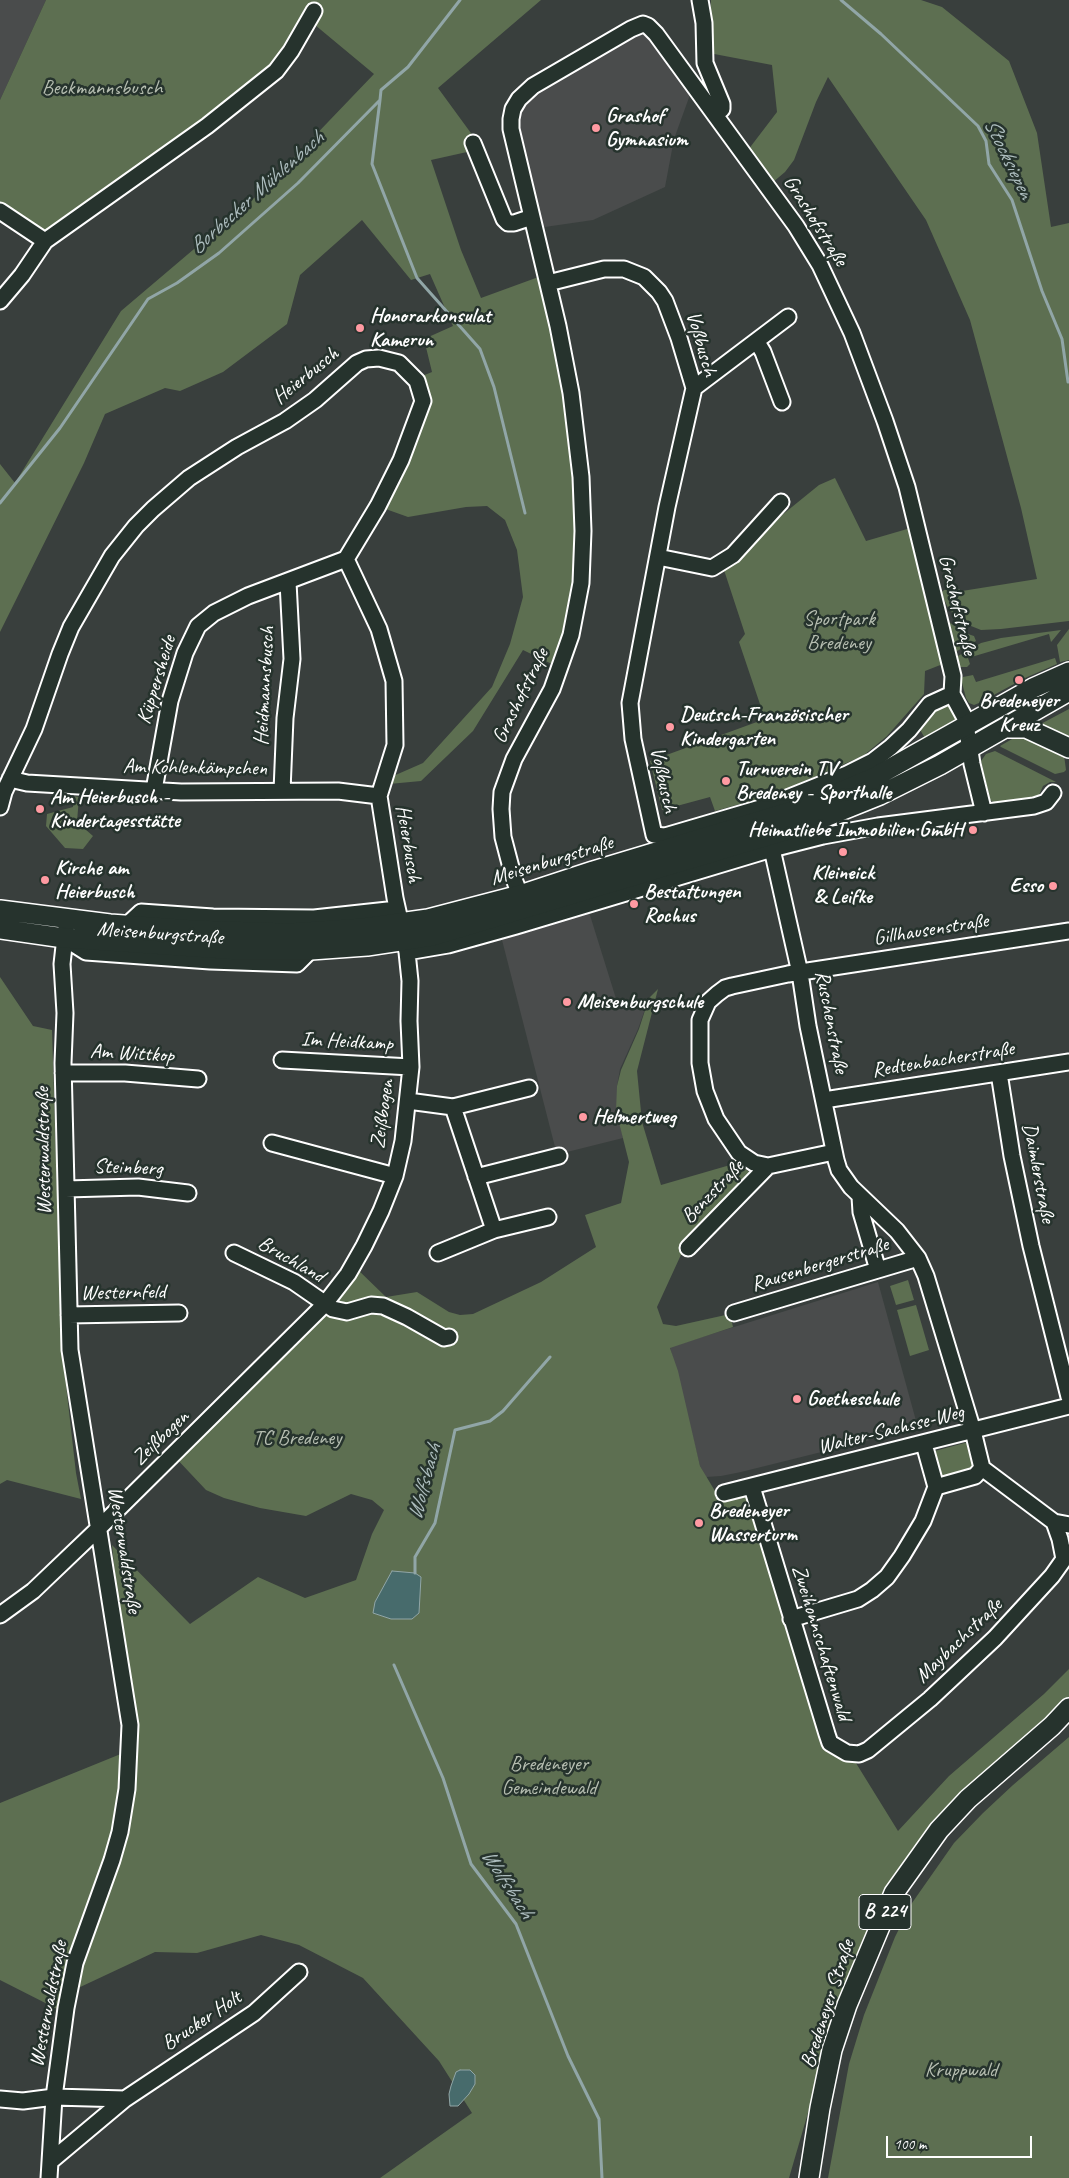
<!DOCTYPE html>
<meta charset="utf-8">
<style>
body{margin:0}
#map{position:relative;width:1069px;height:2178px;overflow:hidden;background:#393f3d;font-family:Caveat,sans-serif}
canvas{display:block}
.scale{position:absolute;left:886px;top:2136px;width:146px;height:22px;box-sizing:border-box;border:2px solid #fff;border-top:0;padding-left:6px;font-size:15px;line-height:18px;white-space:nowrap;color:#fff;-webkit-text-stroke:4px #26332d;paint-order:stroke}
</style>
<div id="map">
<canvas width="1069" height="2178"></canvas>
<div class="scale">100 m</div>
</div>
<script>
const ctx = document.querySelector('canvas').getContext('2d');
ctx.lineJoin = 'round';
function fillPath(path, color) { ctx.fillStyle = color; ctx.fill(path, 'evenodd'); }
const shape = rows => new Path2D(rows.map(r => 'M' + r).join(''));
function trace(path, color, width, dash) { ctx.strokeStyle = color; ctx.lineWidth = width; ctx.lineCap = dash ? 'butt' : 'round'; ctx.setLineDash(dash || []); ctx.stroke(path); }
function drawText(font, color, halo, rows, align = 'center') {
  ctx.font = font + ' Caveat,sans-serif'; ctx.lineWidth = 5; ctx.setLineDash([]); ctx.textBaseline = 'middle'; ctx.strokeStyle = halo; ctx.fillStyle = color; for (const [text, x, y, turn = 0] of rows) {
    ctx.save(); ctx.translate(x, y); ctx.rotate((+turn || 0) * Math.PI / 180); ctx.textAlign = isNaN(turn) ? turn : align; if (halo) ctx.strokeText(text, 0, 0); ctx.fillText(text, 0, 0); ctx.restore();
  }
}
fillPath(shape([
 [0,0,46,0,0,100],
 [636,31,650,37,691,92,674,139,665,187,593,220,538,228,515,134,523,96],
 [589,912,618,1005,649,998,638,1029,620,1069,617,1086,617,1111,623,1138,563,1153,561,1146,555,1147,502,940],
 [878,1282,918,1428,741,1472,721,1476,706,1477,700,1466,670,1347]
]), '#4a4c4c');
fillPath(shape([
 [46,0,541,0,438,88,476,140,476,150,431,160,461,250,481,298,544,275,567,378,582,530,560,668,523,650,473,731,421,781,389,784,391,777,423,763,492,687,510,644,523,597,517,550,505,520,487,506,466,507,408,517,380,507,424,401,417,378,432,372,424,339,453,326,430,274,411,280,362,220,300,275,287,324,223,372,180,391,165,388,105,414,84,463,0,632,0,464,15,483,121,311,260,193,374,74,309,20,273,66,204,124,50,231,35,230,0,206,0,100],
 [711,0,921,0,942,7,1009,61,1037,133,1051,227,1069,223,1069,621,1001,629,981,630,966,624,949,610,943,597,942,592,944,590,959,589,962,591,1037,579,1021,508,970,320,926,220,828,77,816,102,794,160,785,172,772,183,748,150,777,112,772,65,709,53],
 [835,478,866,541,914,527,948,662,925,671,924,694,887,736,863,756,772,795,715,811,710,797,662,810,650,761,765,719,739,642,745,634,724,570,771,524,819,485],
 [949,622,965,633,974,636,976,641,955,652],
 [1069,629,1069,660,1060,662,1057,645],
 [1061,630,1052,641,1051,642,1049,634,968,658,970,664,967,667,959,667,957,659,958,656,981,643,1001,638],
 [1055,658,1057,664,1025,678,979,703,974,705,969,703,966,698,961,679,963,677,973,675,976,682],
 [946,704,954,709,957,715,956,722,927,742,918,726,931,708],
 [1069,709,1069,744,1035,727],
 [1019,735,1064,755,1066,770,1064,772,1055,774,1001,747,1000,746],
 [995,751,997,752,1056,782,1050,782,1043,786,1039,795,1039,802,997,804,990,800,981,761,986,754],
 [73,796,79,797,77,822,93,836,83,849,65,848,46,826,47,814,73,807],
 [0,977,33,1026,52,1030,62,1350,76,1473,81,1499,7,1480,0,1484],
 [658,989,637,1071,642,1122,661,1185,737,1163,755,1176,685,1246,657,1307,663,1324,676,1326,730,1314,733,1327,670,1348,678,1371,700,1466,715,1491,723,1494,752,1489,825,1734,851,1755,898,1831,949,1776,1044,1694,1069,1669,1069,1698,1048,1721,947,1811,835,2020,789,2178,380,2178,472,2113,439,2061,363,1978,299,1945,261,1935,197,1953,155,1952,76,1989,110,1885,82,1949,69,2015,0,1980,0,1803,133,1749,112,1545,190,1624,258,1577,305,1598,356,1580,372,1534,384,1510,372,1500,351,1494,306,1516,260,1508,224,1498,206,1490,174,1456,354,1266,386,1297,417,1292,449,1312,460,1315,473,1314,541,1282,596,1247,585,1215,621,1203,629,1162,616,1111,617,1086,621,1070,639,1029,649,998],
 [908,1280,914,1300,896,1305,890,1286],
 [916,1305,929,1350,910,1356,897,1310],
 [972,1441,975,1469,943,1479,936,1474,931,1452],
 [1069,1737,1069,2178,828,2178,849,2064,864,2015,895,1937,912,1903,954,1843,983,1813,1013,1785]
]), '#5d6f51');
const water = shape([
 [392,1571,415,1573,421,1577,419,1613,412,1619,391,1619,373,1613,375,1602,392,1571],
 [460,2070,470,2070,475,2075,475,2084,469,2094,458,2106,450,2106,449,2094,451,2086,456,2072,460,2070]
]);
fillPath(water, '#476b6c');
trace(water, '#91a6a7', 1);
trace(shape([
 [841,0,881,34,978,126,986,141,989,164,1012,200,1042,291,1062,339,1068,382],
 [380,100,372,164,417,278,480,349,494,387,525,513],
 [0,503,60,428,148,299,177,283,219,253,298,183,380,100,381,90,408,67,460,0],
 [415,1573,415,1557,435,1523,455,1430,490,1421,503,1411,550,1357],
 [394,1665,443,1778,471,1864,516,1924,568,2056,599,2119,602,2178]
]), '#91a6a7', 3);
const minor = shape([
 [700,0,704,23,705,63,722,104,722,109,715,115],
 [473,143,504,219,508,223,514,223,532,217],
 [0,211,45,241],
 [548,283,604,269,624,269,644,277,659,292,665,301,679,338,694,388,667,507,630,703,633,739,654,835,665,836,767,806,847,774,873,761,891,747,909,730,930,704,952,694],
 [0,301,22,275,45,241,207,126,276,71,291,51,314,11],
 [757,342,763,352,782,402],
 [694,388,788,317],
 [658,557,712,568,733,555,781,502],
 [10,779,27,783,181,792,338,791,379,796],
 [154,790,170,701,185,653,198,626,214,613,248,596,346,559],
 [282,791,285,718,292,659,288,582],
 [0,807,4,792,34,729,60,654,71,627,112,556,136,526,153,509,189,478,237,447,285,421,315,400,357,363,366,359,379,358,399,363,417,381,423,401,401,460,378,506,346,559,379,629,394,681,395,745,379,796,395,898,407,952,410,981,409,1021,411,1067,403,1141,395,1176,381,1211,364,1246,348,1274,324,1305,99,1528,33,1591,0,1615],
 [772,849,800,973,808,1026,836,1160,839,1170,851,1187,897,1231,918,1258,926,1276,973,1431,982,1468,975,1476,936,1487,924,1444],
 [520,895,514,879,503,837,501,809,502,792,514,759,552,689,571,635,581,583,583,531,581,477,571,393,558,326,511,129,511,119,513,109,519,99,533,86,631,29,643,24,648,26,656,34,796,226,820,265,852,333,885,421,907,487,953,676,952,694,965,718,972,764,984,813],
 [127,925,141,912,213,917,314,918,397,909],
 [64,938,86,952,210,961,297,964,311,950],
 [407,952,448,945,516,926,772,849,823,836,878,826,1034,806,1046,802,1053,793],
 [282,1060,411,1067],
 [63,1073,125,1073,198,1079],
 [999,1073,1012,1156,1031,1246,1069,1397],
 [824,1100,1069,1062],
 [408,1101,453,1107,529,1088],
 [453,1107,494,1230],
 [272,1143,395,1176],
 [834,1152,768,1166,754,1163,739,1153,716,1119,705,1091,700,1063,700,1020,708,1002,717,994,725,988,732,986,788,974,1069,931],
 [476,1177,559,1156],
 [66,1189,138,1187,188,1193],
 [860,1197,861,1212,878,1270],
 [688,1248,768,1166],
 [234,1253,294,1282,333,1309,347,1312,371,1305,383,1306,407,1317,444,1338,449,1337],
 [438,1253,494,1230,548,1217],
 [734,1313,918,1258],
 [69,1315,179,1313],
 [982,1468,1054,1522,1069,1525],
 [752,1487,827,1734,830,1743,847,1753,859,1754,868,1750,930,1699,995,1638,1052,1576,1069,1552],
 [724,1493,1069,1406],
 [1054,1522,1060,1539,1064,1559],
 [791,1619,858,1599,872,1590,887,1577,902,1556,923,1521,936,1487],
 [0,2099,23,2101,54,2097,125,2099],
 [51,2161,125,2099,254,2013,299,1972],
 [49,2178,54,2097,66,2008,75,1963,112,1860,120,1832,127,1789,130,1725,70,1350,63,1063,65,1013,62,964,66,928]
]);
const major = shape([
 [1005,728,1026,728,1069,748],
 [0,910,110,924,195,930,289,933,363,928,428,919,520,895,593,871,802,808,873,778,1033,688,1069,672],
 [0,929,64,938,238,950,311,950,367,946,433,936,808,824,880,795,940,765,1069,691],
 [809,2178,820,2108,832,2050,847,2005,894,1893,939,1830,968,1799,1052,1726,1069,1708]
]);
trace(minor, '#fff', 19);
trace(major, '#fff', 22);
trace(minor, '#26332d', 15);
trace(major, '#26332d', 19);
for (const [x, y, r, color] of [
 [596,128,5,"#ff9aa2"],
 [360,328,5,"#ff9aa2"],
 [1019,680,5,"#ff9aa2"],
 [670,727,5,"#ff9aa2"],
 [726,781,5,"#ff9aa2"],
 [40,809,5,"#ff9aa2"],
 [973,830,5,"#ff9aa2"],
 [843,852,5,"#ff9aa2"],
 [45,880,5,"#ff9aa2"],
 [1053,886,5,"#ff9aa2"],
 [634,904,5,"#ff9aa2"],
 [567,1002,5,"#ff9aa2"],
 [583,1117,5,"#ff9aa2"],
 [797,1399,5,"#ff9aa2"],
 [699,1523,5,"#ff9aa2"]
]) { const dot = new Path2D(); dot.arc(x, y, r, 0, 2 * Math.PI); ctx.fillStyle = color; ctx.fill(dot); trace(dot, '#26332d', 2); }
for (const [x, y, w] of [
 [885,1912,52]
]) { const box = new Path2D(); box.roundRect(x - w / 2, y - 17.5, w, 35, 4); ctx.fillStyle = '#26332d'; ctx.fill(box); trace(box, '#fff', 1); }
drawText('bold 20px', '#fff', null, [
 ["B 224",885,1912]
]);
drawText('21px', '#b6beb1', '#26332d', [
 ["Beckmannsbusch",102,88],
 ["Sportpark",839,619],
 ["Bredeney",839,643],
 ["TC Bredeney",297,1438],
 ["Bredeneyer",549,1764],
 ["Gemeindewald",549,1788],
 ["Kruppwald",961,2070]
]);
drawText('bold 21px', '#fff', '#26332d', [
 ["Grashof",606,116],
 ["Gymnasium",606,140],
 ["Honorarkonsulat",370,316],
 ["Kamerun",370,340],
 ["Bredeneyer",1019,701,"center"],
 ["Kreuz",1019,725,"center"],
 ["Deutsch-Französischer",680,715],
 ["Kindergarten",680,739],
 ["Turnverein TV",736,769],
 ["Bredeney - Sporthalle",736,793],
 ["Am Heierbusch -",50,797],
 ["Kindertagesstätte",50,821],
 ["Heimatliebe Immobilien GmbH",963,830,"right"],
 ["Kirche am",55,868],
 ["Heierbusch",55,892],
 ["Kleineick",843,873,"center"],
 ["& Leifke",843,897,"center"],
 ["Esso",1043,886,"right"],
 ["Bestattungen",644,892],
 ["Rochus",644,916],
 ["Meisenburgschule",577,1002],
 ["Helmertweg",593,1117],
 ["Goetheschule",807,1399],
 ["Bredeneyer",709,1511],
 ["Wasserturm",709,1535]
], 'left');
drawText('21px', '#fff', '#26332d', [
 ["Grashofstraße",815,221,58],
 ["Voßbusch",701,344,74],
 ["Heierbusch",306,376,-39],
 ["Grashofstraße",957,605,76],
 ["Küppersheide",157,680,-73],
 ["Heidmannsbusch",265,686,-87],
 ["Grashofstraße",521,696,-64],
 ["Am Kohlenkämpchen",195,768,1],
 ["Voßbusch",663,780,78],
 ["Heierbusch",408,844,81],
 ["Meisenburgstraße",552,861,-17],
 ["Gillhausenstraße",931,930,-9],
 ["Meisenburgstraße",160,934,4],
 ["Ruschenstraße",831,1022,79],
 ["Im Heidkamp",347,1042,3],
 ["Am Wittkop",132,1054,3],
 ["Redtenbacherstraße",943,1060,-9],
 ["Zeißbogen",383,1114,-82],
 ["Westerwaldstraße",44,1151,-91],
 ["Steinberg",128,1168,2],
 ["Daimlerstraße",1038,1173,79],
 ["Benzstraße",713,1192,-46],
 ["Bruchland",291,1260,30],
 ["Rausenbergerstraße",820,1265,-17],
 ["Westernfeld",123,1293,-1],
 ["Walter-Sachsse-Weg",891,1430,-14],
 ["Zeißbogen",161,1438,-44],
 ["Westerwaldstraße",124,1550,81],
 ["Maybachstraße",959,1641,-44],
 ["Zweihonnschaftenwald",821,1643,73],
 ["Westerwaldstraße",49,2004,-79],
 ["Bredeneyer Straße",828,2004,-72],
 ["Brucker Holt",202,2021,-34]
]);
drawText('italic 22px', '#acbcbd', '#26332d', [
 ["Stocksiepen",1008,159,64],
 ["Borbecker Mühlenbach",257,193,-42],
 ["Wolfsbach",425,1482,-75],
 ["Wolfsbach",507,1884,57]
]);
</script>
